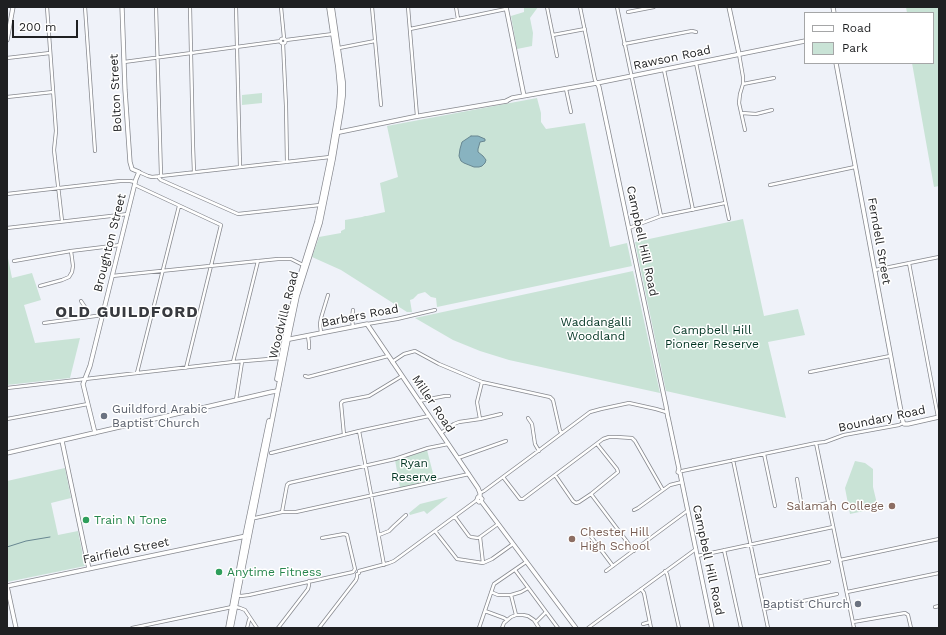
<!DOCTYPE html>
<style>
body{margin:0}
#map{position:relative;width:946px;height:635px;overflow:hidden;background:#eff2f9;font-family:"Work Sans",sans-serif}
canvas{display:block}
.frame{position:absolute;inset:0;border:8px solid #1f2022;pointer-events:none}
.legend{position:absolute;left:804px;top:12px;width:130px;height:52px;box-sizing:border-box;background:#fff;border:1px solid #a5a6a7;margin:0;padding:5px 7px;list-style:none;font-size:12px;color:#1f2022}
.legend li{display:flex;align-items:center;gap:8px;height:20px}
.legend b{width:20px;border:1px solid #a5a6a7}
.scale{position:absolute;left:12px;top:20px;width:66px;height:18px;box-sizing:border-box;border:2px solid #1f2022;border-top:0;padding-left:5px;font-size:12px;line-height:14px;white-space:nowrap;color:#1f2022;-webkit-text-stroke:3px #fff;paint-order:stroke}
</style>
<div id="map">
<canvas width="946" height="635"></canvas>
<div class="frame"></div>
<ul class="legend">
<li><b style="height:5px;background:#fff"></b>Road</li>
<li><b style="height:11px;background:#c9e3d6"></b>Park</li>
</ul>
<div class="scale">200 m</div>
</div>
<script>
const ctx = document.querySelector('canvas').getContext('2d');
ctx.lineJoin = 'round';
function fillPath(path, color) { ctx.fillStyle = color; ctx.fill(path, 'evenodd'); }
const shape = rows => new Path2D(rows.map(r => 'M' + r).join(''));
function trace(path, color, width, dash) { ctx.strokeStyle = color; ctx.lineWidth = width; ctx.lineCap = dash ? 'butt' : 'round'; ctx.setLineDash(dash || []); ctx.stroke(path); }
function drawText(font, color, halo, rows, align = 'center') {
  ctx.font = font + ' "Work Sans",sans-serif'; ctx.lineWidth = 3; ctx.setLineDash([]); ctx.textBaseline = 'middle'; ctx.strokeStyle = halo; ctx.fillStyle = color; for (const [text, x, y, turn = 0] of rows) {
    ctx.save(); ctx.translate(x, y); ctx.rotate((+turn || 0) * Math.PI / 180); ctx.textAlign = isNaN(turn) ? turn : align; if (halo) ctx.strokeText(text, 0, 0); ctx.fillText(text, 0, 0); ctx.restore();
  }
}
fillPath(shape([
 [521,7,538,7,530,18,533,33,532,46,517,49,511,16,524,12,524,7],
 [906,7,939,7,939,186,934,187,912,63,933,63,933,13,907,13],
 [262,93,262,103,242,105,242,95],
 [537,98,541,113,541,122,546,129,585,123,610,247,627,243,632,266,437,307,436,298,431,297,425,292,418,294,413,299,410,300,412,312,407,312,341,270,312,257,319,237,341,233,341,231,345,229,345,220,362,217,365,216,367,216,385,212,380,183,398,177,387,126],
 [743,219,764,316,798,309,805,335,768,342,786,418,666,391,635,242],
 [7,253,12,278,32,273,41,300,24,305,35,343,80,338,70,378,7,385],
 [633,271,660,393,509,360,480,351,453,340,415,318],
 [427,450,435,481,400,488,395,460],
 [855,461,865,463,873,469,873,487,878,508,850,514,845,488],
 [65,468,71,498,51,503,58,535,78,531,85,566,7,582,7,481],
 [448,497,427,514,424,511,410,515,409,513,420,504]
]), '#c9e3d6');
const water = shape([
 [471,136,478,136,485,139,485,141,480,142,478,149,478,152,483,156,486,160,485,163,482,166,479,167,474,167,464,163,461,161,459,156,460,149,462,142,471,136]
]);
fillPath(water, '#88b3c0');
trace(water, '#688791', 1);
trace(shape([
 [7,547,26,541,50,537]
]), '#688791', 1);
const street = shape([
 [47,7,56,131,54,150,62,221],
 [85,7,95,151],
 [156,7,161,175],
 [190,7,193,146,194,172],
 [236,7,240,167],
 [281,7,284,38],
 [372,7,381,105],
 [408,7,417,116],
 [456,7,458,19],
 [547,7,557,56],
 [580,7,595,80,597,83],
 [617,7,661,216],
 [628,12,654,7],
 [410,29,506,9],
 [553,35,585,29],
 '280.5 41a2.5 2.5 0 1 1 5 0a2.5 2.5 0 1 1-5 0Z',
 [286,40,333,34],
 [283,43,286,106,287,162],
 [624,44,692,31,696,32],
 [339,48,375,41],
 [739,54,743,77,743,84,740,94,739,103,745,130],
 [7,58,50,53],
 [124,62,281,41],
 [696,63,729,219],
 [664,70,693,210],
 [743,84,774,78],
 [566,89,571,112],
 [7,97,53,92],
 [742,113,756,114,772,110],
 [139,172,148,176,152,177,330,157],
 [159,176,159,178,161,180,238,214,320,205],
 [135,185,221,225,186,368],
 [770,185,855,167],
 [7,194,120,181,130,181,135,182],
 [7,228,128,214],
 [629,228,661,216,725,203],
 [14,261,71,251,120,245],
 [909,263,938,417],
 [875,270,939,257],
 [112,276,278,259,291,259,303,265],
 [40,286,62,280,69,277,72,272,73,266,71,251],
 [81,301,85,307,83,317],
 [353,310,352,319,353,327],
 [44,323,103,315],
 [367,324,397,319,435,310],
 [321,333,320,324,321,318,328,295],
 [308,336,309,343,309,348],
 [233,362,258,261],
 [392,362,404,354,415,351,439,364,482,382,550,397,553,400,560,431,562,433],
 [810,372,890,356],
 [137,373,179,206],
 [305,376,308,377,388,356],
 [7,388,233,362,281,358],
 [236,400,242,362],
 [419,401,445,396,449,396],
 [528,418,532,424,535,444,539,451],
 [7,419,88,404],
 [480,419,477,402,482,382],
 [359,431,371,494,384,565],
 [441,433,454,424,459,422,480,419,501,414],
 [344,435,341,403,343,401,369,396,402,376],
 [816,443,854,628],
 [271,453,359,431,429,416],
 [764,454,775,506],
 [458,458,506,441],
 [733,460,768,628],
 [682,471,816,443,825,442,844,435,899,425,903,423],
 [555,475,573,501,576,503,579,502,591,494,618,472,617,469,597,444],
 [503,477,520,499,523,499,603,439,609,437,617,437,632,438,635,441,663,490],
 [797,479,801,502,804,506,808,507,828,503],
 [480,493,484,491,530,457,590,412,601,409,629,403,656,409,666,412],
 [591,494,634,551],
 [634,510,638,508,670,485,682,482],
 [282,512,287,485,289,483,395,459,428,448,448,444],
 [253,517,255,518,282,512,296,512,469,474],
 [455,517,469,536,471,537,478,538,480,537,498,524],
 [435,531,457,559,483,563,492,559,513,544],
 [589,534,613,566],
 [379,535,389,531,394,526,406,515],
 [480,537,483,563],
 [322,538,344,534,347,535,355,569],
 [724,550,741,628],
 [697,556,833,527],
 [840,560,939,539],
 [515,570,558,628],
 [606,571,687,511],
 [665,571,667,574,679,628],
 [757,577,829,562],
 [641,589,644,593,651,628],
 [491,592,498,595,511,595,521,592,528,588],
 [847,592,939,573],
 [236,595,241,596,249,595,353,572,355,569],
 [511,595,516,615],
 [236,607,240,608,245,610,257,628],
 [935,607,939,606],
 [764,609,837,594],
 [485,611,504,618,507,620],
 [536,622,546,612],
 [853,622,905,613,908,615,911,628],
 [643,624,650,622],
 [132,628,232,607],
 [247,628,249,620,250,618],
 [278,628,308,589,309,585,309,581],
 [319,628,356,580,357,577,357,574,359,573,359,571,389,563,394,561,477,500],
 [479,628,494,584,526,562],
 [502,628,504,623,511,617,516,615,523,615,528,616,534,620,539,628],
 [588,628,696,549]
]);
const secondary = shape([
 [506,7,524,96],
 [729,7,739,54],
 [833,7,834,13],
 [7,40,13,7],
 [836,63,903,422,904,424,908,424,939,417],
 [597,83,599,87,666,406,668,418],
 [506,101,512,98,597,83,805,41],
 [335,133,413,117,507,101],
 [288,339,290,339,367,324,478,488,480,493,480,497,482,499,481,501,576,628],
 [668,417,679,469,678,472,680,473,712,628],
 [95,433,83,384,90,366,136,179,139,172,132,169,130,162,125,90,122,7],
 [62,441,89,569],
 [7,453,271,392,277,391],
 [480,497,478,497,477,500,479,502,481,501],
 [7,586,246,536],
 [7,586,16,628]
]);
const primary = shape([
 [277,379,288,321,301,273,317,222,330,159,339,106,340,89,338,67,333,34,329,7],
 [228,628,245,536,269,421],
 [231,628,288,339,297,296,320,223,333,159,341,111,343,96,343,82,332,7]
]);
trace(street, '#87898f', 4);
trace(secondary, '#87898f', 5);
trace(primary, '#87898f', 5.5);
trace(street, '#fff', 2.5);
trace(secondary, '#fff', 3.5);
trace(primary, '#fff', 4);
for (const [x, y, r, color] of [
 [104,416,4,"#6b7280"],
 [892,506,4,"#8d6e63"],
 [86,520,4,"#2e9e5b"],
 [572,539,4,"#8d6e63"],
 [219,572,4,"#2e9e5b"],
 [858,604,4,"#6b7280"]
]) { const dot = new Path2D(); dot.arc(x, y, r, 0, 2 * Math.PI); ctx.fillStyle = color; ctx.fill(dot); trace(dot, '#fff', 1.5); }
drawText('12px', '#1f2022', '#fff', [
 ["Rawson Road",672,58,-12],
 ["Bolton Street",116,93,-93],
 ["Campbell Hill Road",642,241,78],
 ["Ferndell Street",879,241,80],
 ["Broughton Street",110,243,-76],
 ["Woodville Road",284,315,-76],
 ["Barbers Road",360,316,-11],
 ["Miller Road",433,404,56],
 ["Boundary Road",882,419,-12],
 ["Fairfield Street",126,551,-12],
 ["Campbell Hill Road",708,560,78]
]);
drawText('12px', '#003422', '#fff', [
 ["Waddangalli",596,322],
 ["Woodland",596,336],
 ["Campbell Hill",712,330],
 ["Pioneer Reserve",712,344],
 ["Ryan",414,463],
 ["Reserve",414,477]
]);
drawText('12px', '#5b616d', '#fff', [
 ["Guildford Arabic",112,409],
 ["Baptist Church",112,423],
 ["Baptist Church",850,604,"right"]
], 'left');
drawText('12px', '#785e54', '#fff', [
 ["Salamah College",884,506],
 ["Chester Hill",580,532,"left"],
 ["High School",580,546,"left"]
], 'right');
drawText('12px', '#27864d', '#fff', [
 ["Train N Tone",94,520],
 ["Anytime Fitness",227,572]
], 'left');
ctx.letterSpacing = '1px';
drawText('bold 16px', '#383a3f', '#fff', [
 ["OLD GUILDFORD",127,312]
]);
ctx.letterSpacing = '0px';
</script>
